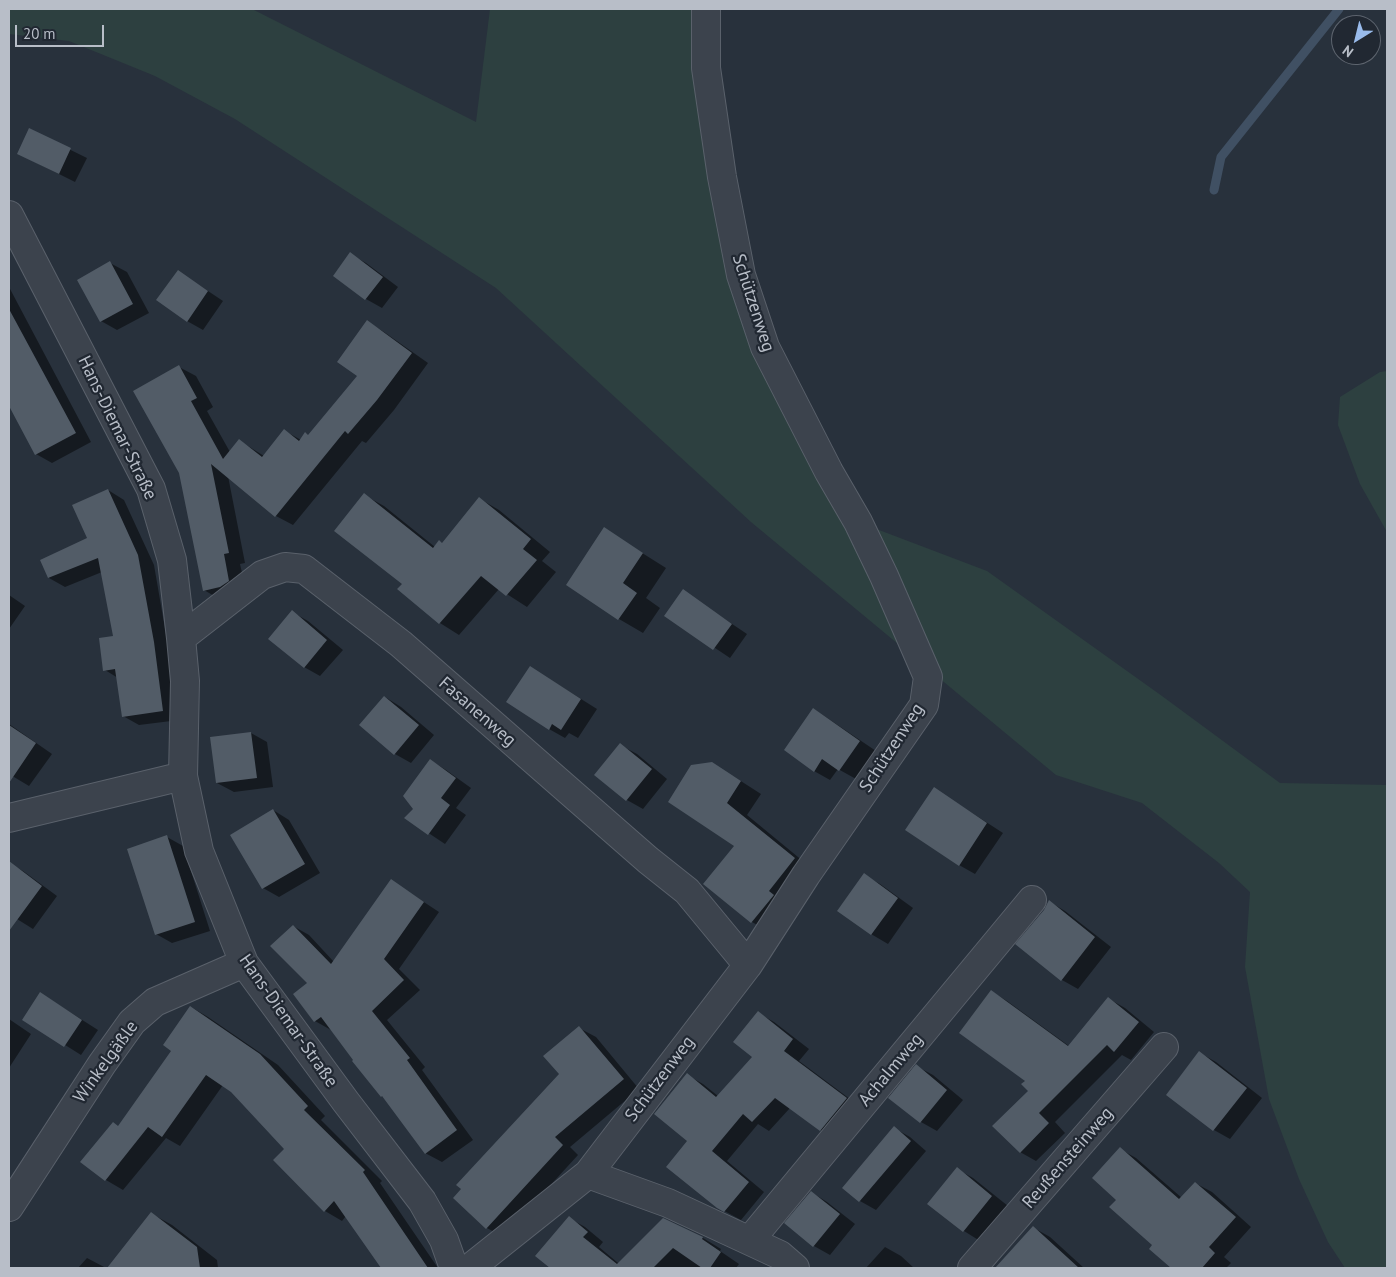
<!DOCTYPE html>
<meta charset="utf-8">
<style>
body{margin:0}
#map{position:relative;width:1396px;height:1277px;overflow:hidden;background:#28313c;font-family:"PT Sans",sans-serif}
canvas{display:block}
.frame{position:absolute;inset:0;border:10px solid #b8bec8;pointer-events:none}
.north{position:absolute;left:1331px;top:15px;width:50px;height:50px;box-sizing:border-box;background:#212832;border:1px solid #5d646e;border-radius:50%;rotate:216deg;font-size:14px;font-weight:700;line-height:20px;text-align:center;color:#b8bec8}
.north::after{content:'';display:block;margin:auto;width:18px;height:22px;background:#99bbeb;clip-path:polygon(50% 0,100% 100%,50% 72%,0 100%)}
.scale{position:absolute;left:15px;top:25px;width:89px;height:22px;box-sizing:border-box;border:2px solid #b8bec8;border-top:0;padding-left:6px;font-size:15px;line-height:18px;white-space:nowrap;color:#b8bec8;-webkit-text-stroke:4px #212832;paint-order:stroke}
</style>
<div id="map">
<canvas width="1396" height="1277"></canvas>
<div class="frame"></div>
<div class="north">N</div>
<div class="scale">20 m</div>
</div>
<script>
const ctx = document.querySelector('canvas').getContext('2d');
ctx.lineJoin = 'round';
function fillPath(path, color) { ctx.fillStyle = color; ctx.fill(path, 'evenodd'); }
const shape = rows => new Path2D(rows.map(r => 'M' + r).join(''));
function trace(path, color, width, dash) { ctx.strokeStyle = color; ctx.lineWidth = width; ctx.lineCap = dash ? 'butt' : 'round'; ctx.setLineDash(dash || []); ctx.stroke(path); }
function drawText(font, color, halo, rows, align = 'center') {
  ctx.font = font + ' "PT Sans",sans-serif'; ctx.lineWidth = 4.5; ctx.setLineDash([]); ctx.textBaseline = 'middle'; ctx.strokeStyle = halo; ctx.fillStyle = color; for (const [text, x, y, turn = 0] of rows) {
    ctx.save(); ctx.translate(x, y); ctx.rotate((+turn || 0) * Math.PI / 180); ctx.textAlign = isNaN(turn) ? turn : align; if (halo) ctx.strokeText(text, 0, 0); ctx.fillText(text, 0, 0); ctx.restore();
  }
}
fillPath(shape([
 [9,9,252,9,476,122,490,9,706,9,741,275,858,522,987,571,1162,696,1280,783,1387,785,1387,1268,1345,1268,1328,1242,1299,1179,1269,1099,1245,967,1250,892,1219,863,1142,803,1056,775,751,522,496,288,235,119,155,76,69,41,9,34],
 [1387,371,1387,532,1360,484,1338,425,1340,397,1380,372]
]), '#2d4040');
fillPath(shape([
 [30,130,87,158,75,182,19,154],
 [350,254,366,263,398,287,382,308,366,299,334,275],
 [110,263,127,272,149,313,117,330,101,321],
 [178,271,223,301,203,330,187,321],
 [9,287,91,442,52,463,36,454,9,404],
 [368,322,384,332,428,363,394,410,366,443,362,441,293,525,276,516,228,476,245,563,240,564,246,590,221,600,204,590,179,367,196,376,213,407,207,411,230,452,240,441,264,456,285,431,301,440,309,436,358,376],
 [108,490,124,500,154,565,169,652,179,720,139,725,123,716,118,678,105,670,115,637,102,572,65,587,49,578,42,561,89,539],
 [364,495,384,506,435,547,443,544,480,499,499,510,550,552,542,561,556,572,527,607,499,589,459,635,440,623,399,588,403,584],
 [604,529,666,568,646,598,660,608,643,633,619,619,567,585],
 [683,591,747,634,730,658,666,615],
 [9,595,25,606,9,629],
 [292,612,308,621,343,650,320,676,304,667],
 [546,677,597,709,578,738,569,733,565,738,549,729],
 [385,697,401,707,434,735,411,763,395,754],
 [814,709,876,751,856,779,838,769,830,780,814,771],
 [9,724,52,754,29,786,9,774],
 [251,733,267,742,273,787,234,792,217,783],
 [620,745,637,754,667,779,643,809,627,800,596,775],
 [430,760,446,770,471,788,456,808,466,815,445,844,406,818,415,809],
 [733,776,761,794,747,815,815,871,773,934,752,922,705,884,736,846,670,802],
 [935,789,1003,833,975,874,959,865],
 [273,810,289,820,320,873,279,897,263,888],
 [167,837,183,846,210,931,172,943,156,934],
 [9,863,23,871,57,896,33,929,9,914],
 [864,875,880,884,913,908,888,944,871,934,838,910],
 [392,881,439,912,399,969,420,990,387,1020,425,1067,422,1070,473,1140,442,1162,425,1153,385,1098,382,1096,353,1061,355,1061,331,1030,315,1021,308,984,293,926,309,935,334,962],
 [1050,902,1065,911,1111,947,1078,989,1062,980,1045,911],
 [991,991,1007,1001,1069,1046,1109,999,1125,1008,1154,1032,1131,1060,1122,1055,1055,1122,1065,1133,1036,1161,1020,1152,1030,1091],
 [40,993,98,1030,81,1055,24,1019],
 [191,1007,208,1017,278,1065,325,1116,321,1120,382,1181,380,1183,438,1268,382,1268,346,1216,342,1221,325,1211,285,1149,232,1091,223,1085,180,1146,166,1138,123,1190,106,1180,82,1161,119,1127,173,1051],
 [758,1013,774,1022,809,1049,799,1061,862,1108,837,1140,820,1130,790,1108,769,1131,758,1124,727,1161,764,1192,741,1220,717,1207,689,1141,687,1075,703,1084,718,1096,754,1057],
 [9,1019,31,1034,9,1068],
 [579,1028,596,1037,639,1089,570,1147,578,1155,503,1237,487,1228,454,1198,561,1074],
 [1200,1053,1216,1062,1262,1098,1230,1139,1214,1130,1168,1095],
 [916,1066,933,1075,963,1100,937,1131,921,1122],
 [894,1128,910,1137,926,1151,876,1210,860,1201],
 [1120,1149,1136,1158,1182,1198,1195,1183,1212,1192,1251,1227,1224,1257,1231,1263,1226,1268,1173,1268,1151,1249,1154,1245,1118,1199],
 [957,1169,973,1178,1008,1206,980,1241,964,1231],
 [811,1192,827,1202,855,1224,830,1255,814,1246],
 [152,1214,172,1225,217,1260,218,1268,109,1268],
 [569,1218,585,1227,603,1242,599,1247,624,1268,552,1268,537,1255],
 [664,1220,703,1238,721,1249,720,1251,739,1264,736,1268,635,1268,625,1258],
 [1034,1228,1050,1237,1084,1268,1015,1268,1005,1259],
 [885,1247,901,1256,914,1268,866,1268],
 [87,1258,106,1268,78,1268]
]), '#0007');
trace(shape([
 [1214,190,1221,157,1339,9]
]), '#405063', 9);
fillPath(shape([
 [29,128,71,148,59,174,17,154],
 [350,252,383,277,365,300,333,276],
 [110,261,133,304,100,322,77,280],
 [178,270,208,291,187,322,156,300],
 [9,309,76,433,35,455,9,406],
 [367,320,412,353,377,400,348,434,345,431,275,517,211,464,229,553,224,554,229,581,220,587,203,591,179,473,133,391,179,365,197,398,191,401,223,459,239,439,262,457,284,429,299,441,305,432,308,435,357,376,337,362],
 [108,489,138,555,154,642,163,711,122,717,115,669,103,671,99,638,113,636,98,558,48,578,40,560,87,538,72,505],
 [364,493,433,548,439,540,442,543,479,497,531,539,523,549,537,560,506,596,481,576,439,624,397,589,402,584,334,531],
 [604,527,643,553,623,583,637,593,618,620,566,585],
 [683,589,732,624,713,650,664,616],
 [292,610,327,640,304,668,268,639],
 [530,666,581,699,561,730,552,724,549,730,506,702],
 [384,696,419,725,394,755,359,725],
 [813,708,860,741,839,771,822,759,814,772,784,750],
 [9,725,36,743,9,783],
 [251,732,257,778,216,783,210,737],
 [620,743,652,769,626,801,594,775],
 [430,759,456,778,441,798,450,805,428,835,404,818,413,809,403,796],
 [712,762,741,781,727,803,795,858,769,891,774,895,751,923,703,884,734,846,668,802,691,765],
 [934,787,987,823,959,866,905,830],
 [273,809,305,864,262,889,230,835],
 [167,835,195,922,155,935,127,849],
 [9,861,42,886,9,931],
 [864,873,898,898,871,935,837,911],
 [391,879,424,902,384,959,404,980,372,1011,410,1058,407,1060,457,1130,425,1154,382,1096,381,1097,352,1061,353,1060,321,1017,314,1022,293,994,307,983,270,946,293,925,331,964],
 [1049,900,1095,937,1061,981,1015,944,1044,910],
 [991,990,1068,1046,1108,997,1139,1022,1114,1052,1107,1045,1039,1113,1049,1123,1020,1153,992,1126,1028,1091,1021,1084,1025,1081,959,1033],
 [40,992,82,1020,64,1047,22,1020],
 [190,1006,260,1054,308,1106,304,1110,365,1170,363,1172,428,1268,381,1268,334,1201,324,1212,273,1160,284,1149,231,1092,206,1075,162,1137,148,1127,105,1181,80,1162,113,1122,118,1126,171,1051,163,1045],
 [758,1011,793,1039,784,1051,847,1098,820,1131,775,1098,752,1122,743,1114,712,1151,749,1182,724,1212,717,1208,666,1167,687,1141,654,1114,687,1073,716,1097,752,1057,733,1042],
 [579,1026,624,1079,555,1137,563,1145,486,1229,453,1198,461,1189,456,1185,559,1074,543,1056],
 [1199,1051,1247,1088,1213,1131,1166,1095],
 [916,1064,947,1090,920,1123,888,1098],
 [894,1126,911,1141,859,1202,842,1188],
 [1120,1147,1179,1199,1195,1182,1236,1217,1209,1247,1215,1253,1202,1268,1171,1268,1149,1249,1152,1245,1109,1207,1116,1200,1092,1178],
 [957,1167,992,1196,963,1232,927,1204],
 [811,1191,840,1214,813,1247,784,1223],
 [151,1212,197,1247,200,1268,107,1268],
 [569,1216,588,1232,583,1237,617,1264,663,1218,703,1237,702,1239,721,1252,710,1268,702,1268,673,1248,653,1268,550,1268,535,1256],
 [1033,1226,1079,1268,995,1268]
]), '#525c67');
const minor = shape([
 [9,215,151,489,172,560,181,638,185,681,183,776,199,851,244,963,346,1102,422,1201,444,1240,454,1268],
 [181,638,262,575,285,567,304,569,401,644,648,860,687,891,748,965],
 [9,818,183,776],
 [588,1174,668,1203,780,1255,795,1268],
 [9,1207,102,1064,132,1022,155,1002,244,963],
 [750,1240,1032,900],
 [470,1268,588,1174,748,965,806,875,924,705,928,677,884,576,858,522,829,472,765,347,741,275,722,177,706,68,706,9],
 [972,1268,1164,1047]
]);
trace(minor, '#5a616b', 30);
trace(minor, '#3c434d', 28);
drawText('18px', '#b8bec8', '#212832', [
 ["Schützenweg",753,303,72],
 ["Hans-Diemar-Straße",117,428,64],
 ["Fasanenweg",477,712,41],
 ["Schützenweg",892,748,-57],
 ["Hans-Diemar-Straße",288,1021,55],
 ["Winkelgäßle",106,1062,-54],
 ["Achalmweg",891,1070,-50],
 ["Schützenweg",660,1079,-53],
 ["Reußensteinweg",1068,1158,-49]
]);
</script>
